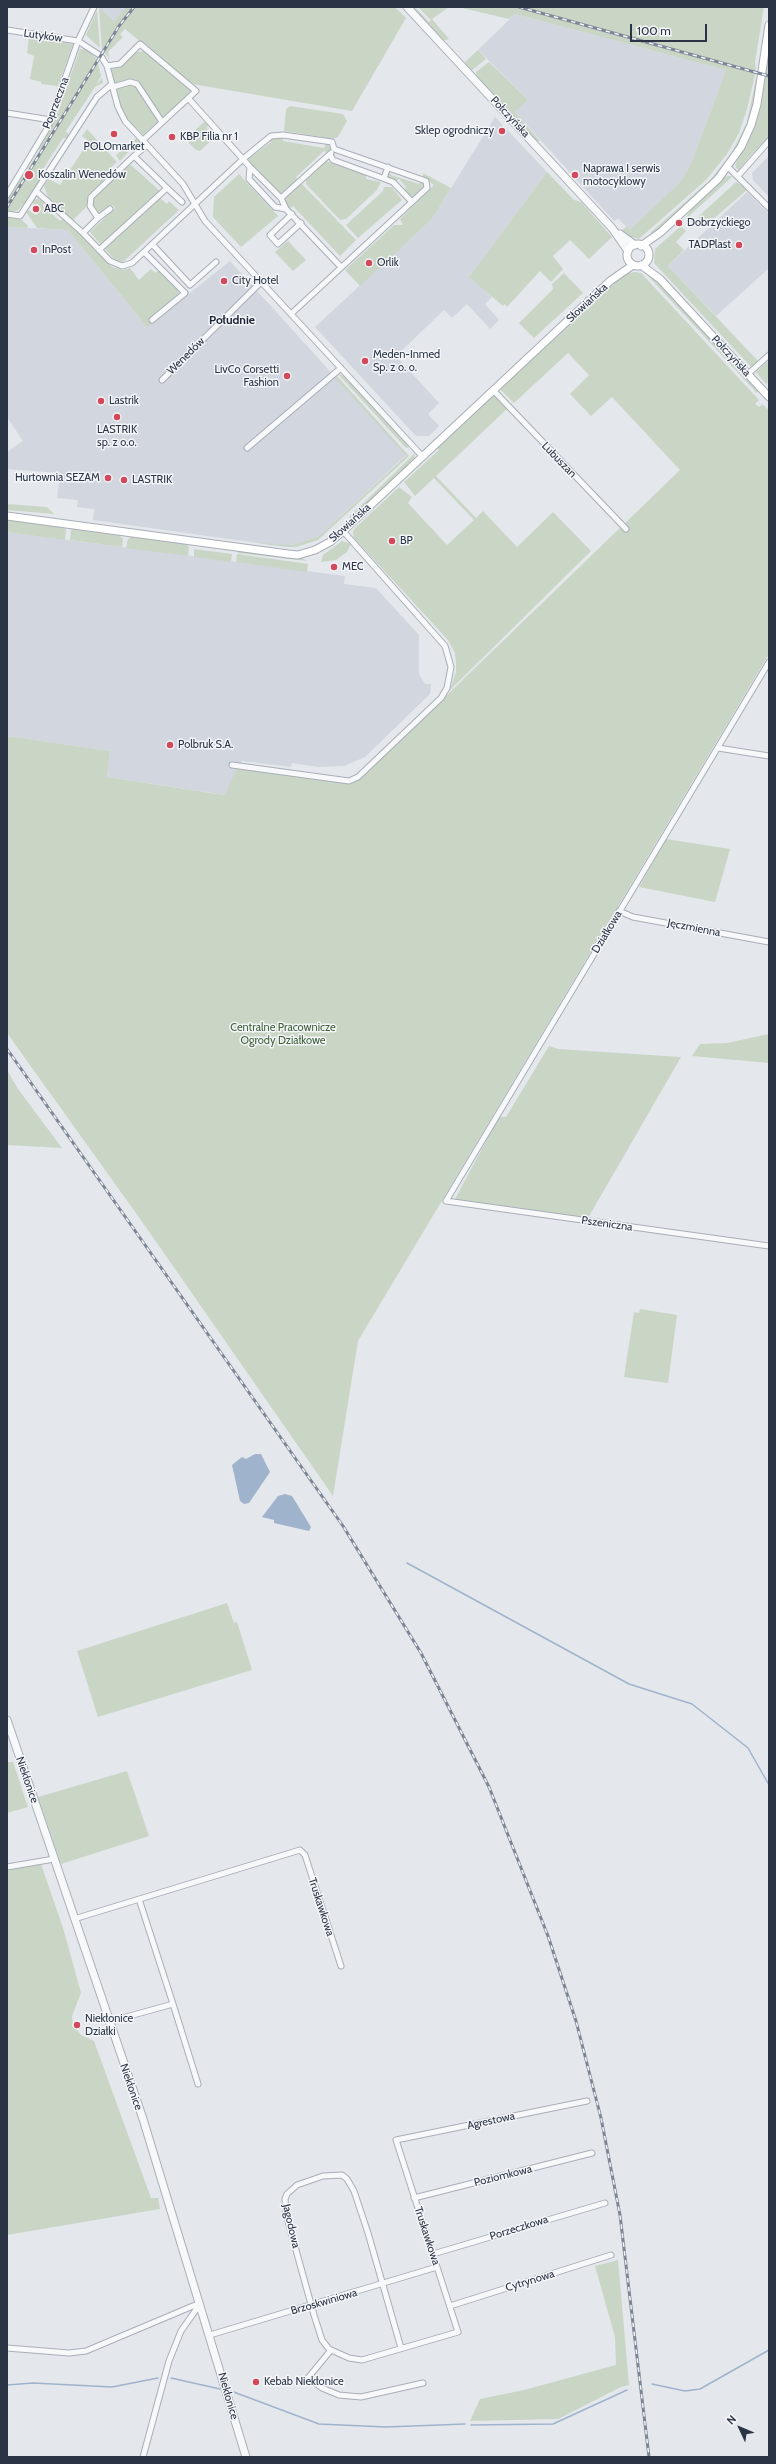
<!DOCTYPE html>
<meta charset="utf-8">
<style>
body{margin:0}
#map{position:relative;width:776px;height:2464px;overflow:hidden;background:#e4e7ec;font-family:Cabin,sans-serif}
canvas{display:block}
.frame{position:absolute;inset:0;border:8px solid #2b3445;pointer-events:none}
.north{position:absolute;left:720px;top:2408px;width:40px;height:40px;-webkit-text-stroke:3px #f4f6f9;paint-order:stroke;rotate:314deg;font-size:11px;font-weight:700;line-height:16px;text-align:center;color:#2b3445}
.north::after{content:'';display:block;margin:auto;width:14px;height:18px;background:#2b3445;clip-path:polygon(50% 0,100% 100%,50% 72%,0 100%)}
.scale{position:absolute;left:630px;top:24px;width:77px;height:18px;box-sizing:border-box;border:2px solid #2b3445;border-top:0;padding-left:5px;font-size:12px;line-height:14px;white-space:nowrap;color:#2b3445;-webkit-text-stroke:3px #f4f6f9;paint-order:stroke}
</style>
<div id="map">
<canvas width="776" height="2464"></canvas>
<div class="frame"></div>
<div class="north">N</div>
<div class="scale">100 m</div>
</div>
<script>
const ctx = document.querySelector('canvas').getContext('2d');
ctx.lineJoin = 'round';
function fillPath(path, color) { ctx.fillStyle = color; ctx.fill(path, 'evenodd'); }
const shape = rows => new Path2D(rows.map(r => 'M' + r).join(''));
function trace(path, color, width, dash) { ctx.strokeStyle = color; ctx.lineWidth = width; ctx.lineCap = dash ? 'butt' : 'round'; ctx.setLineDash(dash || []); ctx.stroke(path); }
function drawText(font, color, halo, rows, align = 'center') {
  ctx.font = font + ' Cabin,sans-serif'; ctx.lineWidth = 3; ctx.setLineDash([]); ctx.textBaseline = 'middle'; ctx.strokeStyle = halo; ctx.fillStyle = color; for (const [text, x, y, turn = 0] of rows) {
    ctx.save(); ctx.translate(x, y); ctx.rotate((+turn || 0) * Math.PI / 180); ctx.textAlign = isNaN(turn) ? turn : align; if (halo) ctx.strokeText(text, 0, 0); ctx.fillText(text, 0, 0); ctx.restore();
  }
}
fillPath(shape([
 [99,7,126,7,114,21],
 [515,14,726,70,691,164,680,182,630,231,618,218,614,221,515,112,528,100,478,50],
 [495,117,547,172,470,276,492,297,485,304,499,320,490,329,467,304,452,318,444,310,396,356,439,403,428,414,439,426,429,436,416,436,315,327,432,219],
 [769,156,769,197,753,180,752,173],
 [747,192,769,214,769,268,716,316,668,266],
 [7,227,68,230,147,327,230,261,406,455,318,537,292,545,272,545,93,520,94,509,77,507,78,500,57,498,60,473,7,469,7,452,23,441,7,417],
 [7,532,345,576,344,584,376,588,419,635,419,674,425,684,431,684,430,694,365,757,344,766,319,767,292,763,291,767,242,761,225,795,107,777,110,751,7,736]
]), '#d2d6de');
fillPath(shape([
 [99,7,114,21,126,7,395,7,406,18,352,111,192,84,125,29,120,34,123,37,108,52,110,59,102,50],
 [411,7,415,7,429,22,431,20,418,7,449,7,432,19,449,39,442,41],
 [458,7,764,7,755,62,756,70,747,109,739,133,727,154,707,179,639,239,631,237,622,230,626,227,630,230,680,182,691,164,726,70,515,14,509,19],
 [97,10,100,48,86,35],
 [29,37,73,44,58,86,41,84,41,82,30,79,34,56,27,53],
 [769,44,769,138,751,155,738,171,735,165,744,149],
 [80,49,86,49,97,59,101,76,96,85,102,78,103,83,95,87,66,131,69,135,67,138,63,138,43,169,45,172,29,198,17,211,7,211,7,200,40,150,38,149,56,117],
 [478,50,486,59,472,70,469,69,465,62],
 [145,51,193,90,143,135,129,121,121,108,111,69,120,67,136,52],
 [489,62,528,100,515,112,540,141,536,141,476,76,476,72],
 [757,74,755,99,741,142,714,180,651,238,651,232,709,181,730,156,747,122],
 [290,106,343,114,347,121,338,137,333,139,284,131,286,109],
 [204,122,209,125,206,128,210,132,214,130,216,133,216,136,200,151,196,150,187,141,187,137],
 [87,129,117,162,103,175,106,178,88,195,87,206,73,220,48,197,44,186,49,179,60,185,89,141,82,136],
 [282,137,283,141,324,148,326,144,328,144,331,149,328,154,324,151,296,177,298,180,282,195,247,160,271,142,269,139],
 [137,138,142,144,141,147,136,152,132,148,120,161,116,155],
 [326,161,366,175,366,179,381,182,377,190,346,219,340,220,306,184,306,179],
 [131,165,161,192,153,199,150,199,101,245,90,232,115,208,112,205,102,215,99,214,93,207,92,200,126,166],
 [390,170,391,175,419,184,421,181,425,183,424,188,414,196,411,197,405,191,406,187,399,179,396,181,388,177],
 [547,172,574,200,581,202,612,237,589,259,570,240,553,256,563,269,551,282,540,271,507,307,505,304,503,306,469,277],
 [423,173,451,188,432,219,360,286,345,270,394,225,403,225,400,219,434,185,423,178],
 [239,174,278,216,241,247,213,217,214,197],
 [728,176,732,176,731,178,689,216,693,220,691,222,686,217,693,207,723,178],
 [300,182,356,240,340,256,293,206,290,209,288,207,283,197],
 [736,182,748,189,705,226,699,219,699,216],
 [384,187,392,187,402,200,358,238,346,225,383,191],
 [38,198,44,202,43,206,60,221,62,219,76,230,112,267,123,270,130,268,139,280,151,269,155,273,159,270,178,290,179,294,148,320,152,324,147,327,68,230,37,228,26,212,28,210,36,215,40,210,33,204,33,201],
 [160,198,167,204,169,201,179,210,123,262,114,259,105,249],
 [7,217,22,220,28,226,27,228,7,227],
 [681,226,686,231,676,242,684,250,668,266,759,362,752,368,654,263,655,249],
 [288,241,306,260,293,271,275,252],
 [635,272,641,273,759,400,755,404,759,407,762,404,769,410,769,654,358,1341,333,1496,143,1223,7,1033,7,736,110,751,107,777,210,793,225,795,237,768,273,774,359,780,680,470,612,397,591,416,570,394,589,375,568,353,514,403,500,389,622,274],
 [564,273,583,293,534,338,519,323,553,289,552,284],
 [649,273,759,390,757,393,648,276],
 [767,362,769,363,769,381,766,384,756,372],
 [338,374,345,376,410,446,406,448],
 [336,375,409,456,318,540,296,547,287,547,257,543,292,545,318,537,406,456,334,377],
 [494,394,507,409,436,476,476,518,483,511,517,547,553,512,591,551,450,690,456,672,456,662,455,653,448,640,354,538,353,533,354,529,399,487,412,497,408,503,447,545,474,520,434,478,415,496,404,482,439,450,436,447],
 [415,453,414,460,351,518,349,517],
 [7,504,47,507,54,514,7,510],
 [7,519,63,527,66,530,65,540,7,532],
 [74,528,118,534,123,539,122,547,70,540,71,530],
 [133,536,186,544,189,547,188,556,126,548,128,539],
 [342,541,351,544,347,552,336,560,321,562,323,555],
 [194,549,232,554,231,562,194,557],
 [241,551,302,558,307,561,237,553],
 [237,554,308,564,307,572,236,562],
 [666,839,730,849,715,902,639,887],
 [769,1034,769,1063,692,1056,700,1044,727,1043],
 [549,1046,558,1049,681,1057,588,1218,455,1199,499,1117,506,1117],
 [7,1070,18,1089,62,1148,7,1145],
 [640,1309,677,1315,668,1383,624,1377,634,1312,639,1313],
 [227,1603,234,1623,237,1622,252,1670,98,1717,77,1651],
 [7,1762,13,1762,28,1807,7,1813],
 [127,1771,149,1836,61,1864,38,1797],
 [41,1864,64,1931,81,1993,72,2016,73,2025,81,2035,94,2041,151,2198,158,2198,160,2209,7,2235,7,1870],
 [618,2260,629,2385,621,2387,558,2419,470,2421,480,2399,524,2390,616,2365,615,2337,595,2266]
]), '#c9d6c5');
fillPath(shape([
 [255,1454,261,1454,270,1472,249,1503,244,1504,240,1501,232,1465,242,1457,246,1459],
 [285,1494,292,1496,311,1527,309,1531,274,1523,274,1520,262,1517,278,1496]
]), '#9fb4cc');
trace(shape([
 [407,1563,629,1684,692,1704,748,1748,769,1785],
 [171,2378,220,2389],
 [652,2384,685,2391,700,2389,769,2350],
 [7,2385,33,2383,112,2387,158,2378],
 [231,2391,319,2424,386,2427,465,2424],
 [471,2425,553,2424,627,2390]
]), '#9fb4cc', 1.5);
const minor = shape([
 [7,30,78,41,101,56,107,66,118,107,125,121,183,184,205,221,422,456],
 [107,66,120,64,140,44,196,91,143,140],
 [113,87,130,82,137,84,162,122],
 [188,98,250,167,281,198,286,209,341,267],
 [7,113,51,120],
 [147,145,134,156,167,188],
 [330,155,333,160,393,182,412,202],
 [250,167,249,179,275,207,286,209],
 [728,167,769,208],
 [738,176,769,141],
 [384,178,388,167],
 [36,191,83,233,110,261,122,266,132,263,243,159,271,136,283,135,332,142,334,149,426,181,427,188,291,314],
 [7,195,48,127,78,41,94,7],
 [281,198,331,153],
 [7,214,20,216,97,97,112,84],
 [292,214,270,235,278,244,301,223],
 [98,218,110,209],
 [83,233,98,218,90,206,91,197,134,156],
 [152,244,190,285,216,262],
 [99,250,167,188,182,202],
 [144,252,185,293,152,320],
 [748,374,769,355],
 [162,380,261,282],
 [493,390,626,529],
 [247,448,341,368],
 [769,662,446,1201,769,1246],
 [718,748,769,756],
 [232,765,349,781,358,777,441,698,447,688,451,667,445,646,343,531],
 [619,911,633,917,769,942],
 [7,1867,54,1859],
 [139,1899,173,2004],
 [74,1919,300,1850,305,1855,341,1966],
 [108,2022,173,2004,198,2084],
 [414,2198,592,2153],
 [433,2254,605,2203],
 [450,2306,611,2255],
 [210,2335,437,2267],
 [7,2348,69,2353,86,2351,200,2303],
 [401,2348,368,2233,354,2191,347,2179,342,2175,323,2176,297,2185,287,2194,285,2199,286,2214,314,2315,322,2340,329,2349,349,2358,362,2360,458,2332,396,2140,587,2101],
 [331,2350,308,2378,322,2388,339,2395,361,2397,423,2383],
 [143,2457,169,2361,181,2331,200,2304]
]);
const tertiary = shape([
 [407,7,612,228,628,251],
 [620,234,635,245],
 [7,1720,143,2119,246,2457]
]);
const secondary = shape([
 '627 255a11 11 0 1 1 22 0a11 11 0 1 1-22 0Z',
 [641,246,661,232,718,179,741,147,751,125,757,104,769,25],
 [641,265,660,279,769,397],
 [7,516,288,554,298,555,315,550,330,542,343,531,610,281,633,265]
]);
trace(minor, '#a9aeb7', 7);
trace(tertiary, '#a9aeb7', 9);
trace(secondary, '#a9aeb7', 9);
trace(minor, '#f7f8fa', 5);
trace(tertiary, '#f7f8fa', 7);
trace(secondary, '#fff', 7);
const rail = shape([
 [519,7,769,76],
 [7,207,119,26,134,7],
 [7,1049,343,1526,421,1653,489,1787,548,1936,576,2021,601,2118,620,2215,649,2457]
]);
trace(rail, '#7d8696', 3);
trace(rail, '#f4f6f9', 1.5, [4.5]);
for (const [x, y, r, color] of [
 [502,131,4,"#d1495b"],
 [114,134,4,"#d1495b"],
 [172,137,4,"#d1495b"],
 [29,175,5,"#d1495b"],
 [575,175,4,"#d1495b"],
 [36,209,4,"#d1495b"],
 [679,223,4,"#d1495b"],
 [739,245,4,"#d1495b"],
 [34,250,4,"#d1495b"],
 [369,263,4,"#d1495b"],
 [224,281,4,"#d1495b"],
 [365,361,4,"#d1495b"],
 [287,376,4,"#d1495b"],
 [101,401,4,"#d1495b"],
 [117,417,4,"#d1495b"],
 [108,478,4,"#d1495b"],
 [124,480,4,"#d1495b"],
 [392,541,4,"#d1495b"],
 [334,567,4,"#d1495b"],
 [170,745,4,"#d1495b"],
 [77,2025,4,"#d1495b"],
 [256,2382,4,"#d1495b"]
]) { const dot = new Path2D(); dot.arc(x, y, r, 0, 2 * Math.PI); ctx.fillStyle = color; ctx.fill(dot); trace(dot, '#f4f6f9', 1.5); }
drawText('11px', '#2b3445', '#f4f6f9', [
 ["Lutyków",43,36,8],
 ["Poprzeczna",56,103,-69],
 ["Połczyńska",510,117,47],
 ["Słowiańska",587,303,-43],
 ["Wenedów",186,356,-45],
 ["Połczyńska",731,356,47],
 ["Lubuszan",559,460,46],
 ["Słowiańska",350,523,-42],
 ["Jęczmienna",694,928,11],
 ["Działkowa",607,932,-59],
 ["Pszeniczna",607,1224,8],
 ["Niekłonice",27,1780,71],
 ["Truskawkowa",321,1907,72],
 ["Niekłonice",131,2087,71],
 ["Agrestowa",491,2121,-12],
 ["Poziomkowa",503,2176,-14],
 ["Jagodowa",291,2226,77],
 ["Porzeczkowa",519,2228,-17],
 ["Truskawkowa",427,2236,72],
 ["Cytrynowa",530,2281,-17],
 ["Brzoskwiniowa",324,2302,-16],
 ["Niekłonice",228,2396,74]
]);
drawText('11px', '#2b3445', '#f4f6f9', [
 ["Sklep ogrodniczy",494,131,"right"],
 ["KBP Filia nr 1",180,137],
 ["POLOmarket",114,147,"center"],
 ["Naprawa I serwis",583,169],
 ["motocyklowy",583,182],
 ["Koszalin Wenedów",38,175],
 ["ABC",44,209],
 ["Dobrzyckiego",687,223],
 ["TADPlast",731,245,"right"],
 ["InPost",42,250],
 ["Orlik",377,263],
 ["City Hotel",232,281],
 ["Meden-Inmed",373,355],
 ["Sp. z o. o.",373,368],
 ["LivCo Corsetti",279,370,"right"],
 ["Fashion",279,383,"right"],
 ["Lastrik",109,401],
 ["LASTRIK",117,430,"center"],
 ["sp. z o.o.",117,443,"center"],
 ["Hurtownia SEZAM",100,478,"right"],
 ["LASTRIK",132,480],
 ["BP",400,541],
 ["MEC",342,567],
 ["Polbruk S.A.",178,745],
 ["Niekłonice",85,2019],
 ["Działki",85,2032],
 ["Kebab Niekłonice",264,2382]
], 'left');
drawText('11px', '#3f6138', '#f4f6f9', [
 ["Centralne Pracownicze",283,1028],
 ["Ogrody Działkowe",283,1041]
]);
drawText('bold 12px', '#1d2536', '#f4f6f9', [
 ["Południe",232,320]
]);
</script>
